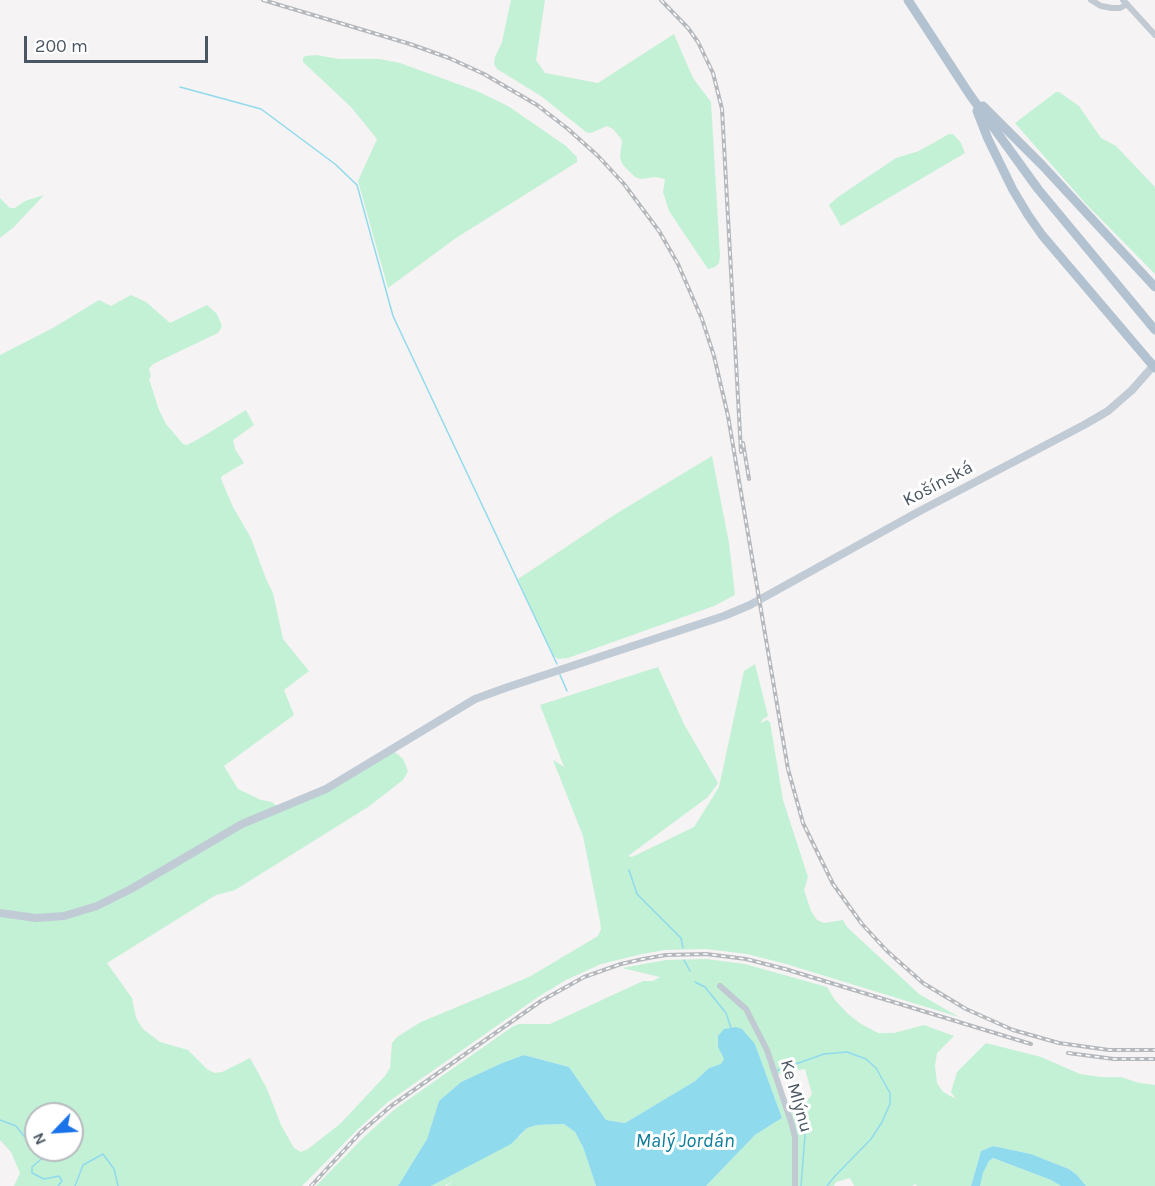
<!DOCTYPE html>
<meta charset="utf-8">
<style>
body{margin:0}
#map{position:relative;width:1155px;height:1186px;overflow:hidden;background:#f5f3f3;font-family:Karla,sans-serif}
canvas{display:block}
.north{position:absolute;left:24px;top:1102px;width:60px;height:60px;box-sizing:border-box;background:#fff;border:2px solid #b7bbc0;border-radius:50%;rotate:245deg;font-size:16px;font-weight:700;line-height:24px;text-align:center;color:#4a5661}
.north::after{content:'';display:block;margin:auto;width:21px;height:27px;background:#1a73e8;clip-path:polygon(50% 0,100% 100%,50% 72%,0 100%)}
.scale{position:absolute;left:24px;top:36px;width:184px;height:27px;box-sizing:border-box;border:3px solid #4a5661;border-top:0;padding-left:8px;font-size:18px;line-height:21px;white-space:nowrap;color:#4a5661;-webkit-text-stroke:4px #fff;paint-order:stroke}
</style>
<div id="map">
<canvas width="1155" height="1186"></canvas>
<div class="north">N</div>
<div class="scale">200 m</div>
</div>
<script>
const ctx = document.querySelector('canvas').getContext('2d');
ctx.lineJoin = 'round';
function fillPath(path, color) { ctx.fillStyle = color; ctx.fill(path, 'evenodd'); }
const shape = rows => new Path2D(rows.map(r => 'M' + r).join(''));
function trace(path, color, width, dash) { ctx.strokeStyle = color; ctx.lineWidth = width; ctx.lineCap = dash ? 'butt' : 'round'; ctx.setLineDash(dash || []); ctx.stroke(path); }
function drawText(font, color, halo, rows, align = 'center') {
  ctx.font = font + ' Karla,sans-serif'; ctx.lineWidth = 6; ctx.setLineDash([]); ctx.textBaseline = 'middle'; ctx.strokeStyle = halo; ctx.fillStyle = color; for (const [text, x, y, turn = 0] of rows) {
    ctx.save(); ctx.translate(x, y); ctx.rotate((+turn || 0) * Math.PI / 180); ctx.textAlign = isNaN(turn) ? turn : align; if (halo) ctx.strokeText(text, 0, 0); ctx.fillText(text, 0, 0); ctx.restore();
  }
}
fillPath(shape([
 [511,0,545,0,536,60,545,73,598,83,674,34,693,78,711,102,720,256,719,263,715,267,708,269,669,211,663,192,665,179,655,177,641,179,635,177,623,165,620,158,622,140,613,129,607,126,591,133,586,132,541,96,497,69,494,64,495,57,502,42],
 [316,55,339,59,379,59,400,63,477,91,508,106,566,146,577,157,577,162,456,238,388,288,358,181,377,139,351,107,303,62,303,58,305,56],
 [1056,92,1059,92,1079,106,1101,138,1116,146,1155,187,1155,274,1086,204,1015,123],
 [949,134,953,134,961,143,965,153,841,226,829,205,838,197,896,158,919,151],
 [44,195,14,227,0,238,0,198,10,208,15,208,25,201],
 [131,295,146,302,170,323,207,305,217,314,222,326,218,333,153,364,149,369,151,377,149,379,159,410,166,424,183,444,187,445,202,437,246,410,253,423,254,425,233,440,235,449,244,463,222,476,221,479,233,507,251,538,266,579,273,593,283,639,309,671,284,690,294,715,224,766,238,789,261,800,272,802,280,809,395,752,403,759,408,771,403,780,368,807,235,890,216,895,107,963,132,998,136,1018,143,1029,160,1042,188,1050,208,1070,215,1073,222,1072,250,1058,267,1089,281,1125,294,1148,301,1152,308,1149,340,1124,385,1076,390,1068,392,1043,397,1037,421,1022,529,977,598,936,601,929,600,921,583,836,553,760,564,767,540,705,658,667,684,724,718,783,708,797,628,856,632,857,694,827,719,787,744,671,755,664,768,716,762,720,761,723,767,720,770,722,783,800,808,877,804,890,811,911,817,920,824,923,843,920,847,927,919,994,959,1017,786,964,747,954,706,949,665,950,642,954,601,964,566,980,538,997,388,1102,358,1129,302,1186,14,1186,20,1173,11,1152,0,1140,0,355,53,328,99,300,111,306],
 [36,1114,72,1114,72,1150,36,1150],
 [712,456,729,543,735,595,714,606,568,658,558,659,552,655,518,579,614,515],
 [706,959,745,964,827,987,835,1000,848,1014,861,1024,878,1033,894,1033,924,1025,954,1036,937,1053,935,1066,937,1083,943,1092,956,1099,951,1092,957,1072,986,1043,1041,1057,1080,1074,1101,1077,1121,1077,1139,1083,1155,1085,1155,1186,1086,1186,1077,1175,1069,1169,1031,1154,993,1146,981,1151,971,1186,917,1186,915,1184,912,1186,854,1186,850,1178,836,1182,834,1186,706,1186,755,1135,782,1118,755,1044,718,1046,724,1059,722,1064,709,1068,695,1081,625,1123,606,1120,569,1067,524,1055,502,1063,461,1082,439,1101,427,1139,398,1186,316,1186,365,1136,395,1109,512,1027,519,1024,550,1024,643,981,653,981,660,977,622,968,666,960],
 [805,1069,812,1094,800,1111,785,1112,772,1075],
 [564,1124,575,1132,583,1147,596,1186,447,1186,454,1180,445,1186,431,1186,520,1136,527,1128,537,1125],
 [993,1158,1051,1180,1061,1186,980,1186,983,1173,989,1161]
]), '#c3f1d5');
fillPath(shape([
 [736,1027,742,1029,755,1044,782,1118,755,1135,706,1186,596,1186,583,1147,575,1132,564,1124,537,1125,527,1128,511,1144,431,1186,398,1186,427,1139,439,1101,461,1082,502,1063,524,1055,569,1067,606,1120,625,1123,695,1081,709,1068,721,1064,724,1059,718,1047,718,1036,724,1029],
 [993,1146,1031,1154,1069,1169,1077,1175,1086,1186,1061,1186,1051,1180,993,1158,989,1161,983,1173,980,1186,971,1186,981,1151]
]), '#90daee');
trace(shape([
 [180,87,261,109,335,164,357,185,393,316,557,664],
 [560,675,567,691],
 [629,870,637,894,681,938,683,948],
 [684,960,690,971],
 [695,982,705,987,726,1013,731,1028],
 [776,1071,824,1054,847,1052,866,1059,876,1068,890,1093,890,1104,882,1122,871,1139,835,1176,827,1186],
 [798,1118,804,1124,805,1135,801,1186],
 [0,1120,16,1126,24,1136,30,1138,35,1135,36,1126],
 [46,1150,46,1155,32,1167,32,1173,44,1179,59,1176,62,1181,58,1186],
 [75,1186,83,1165,103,1154,114,1169,118,1186]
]), '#90daee', 1.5);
trace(shape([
 [1091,0,1101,6,1112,8,1120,8,1127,4],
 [1123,0,1155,35],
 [720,986,746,1009,767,1050,792,1125,795,1137,795,1186]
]), '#c1cad2', 6);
trace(shape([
 [0,913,36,918,64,916,97,906,131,889,242,824,326,789,475,699,508,687,724,616,750,605,918,512,1084,425,1108,411,1132,390,1155,364]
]), '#c1cbd6', 8);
trace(shape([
 [908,0,970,95,1038,189,1155,330],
 [983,106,1042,165,1155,287],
 [977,111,988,139,1013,190,1028,215,1042,235,1155,368]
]), '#b3c2d1', 9);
const rail = shape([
 [263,0,410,44,449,58,484,74,537,105,568,129,598,156,624,184,659,231,678,264,702,319,714,356,728,416,788,769,803,823,833,884,862,924,887,951,923,983,966,1009,1013,1030,1059,1043,1109,1050,1155,1050],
 [661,0,688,28,698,42,713,73,722,109,741,452],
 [743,443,749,479],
 [1068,1053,1114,1059,1155,1059],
 [311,1186,361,1132,391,1106,541,1001,584,977,621,964,643,959,666,955,706,954,746,959,785,969,1031,1044]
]);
trace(rail, '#b5b8bd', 4);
trace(rail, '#fff', 1.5, [4.5]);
drawText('18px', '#4a5661', '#fff', [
 ["Košínská",938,484,-28],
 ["Ke Mlýnu",796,1096,74]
]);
drawText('italic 20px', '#0c7c9b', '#fff', [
 ["Malý Jordán",685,1141]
]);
</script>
